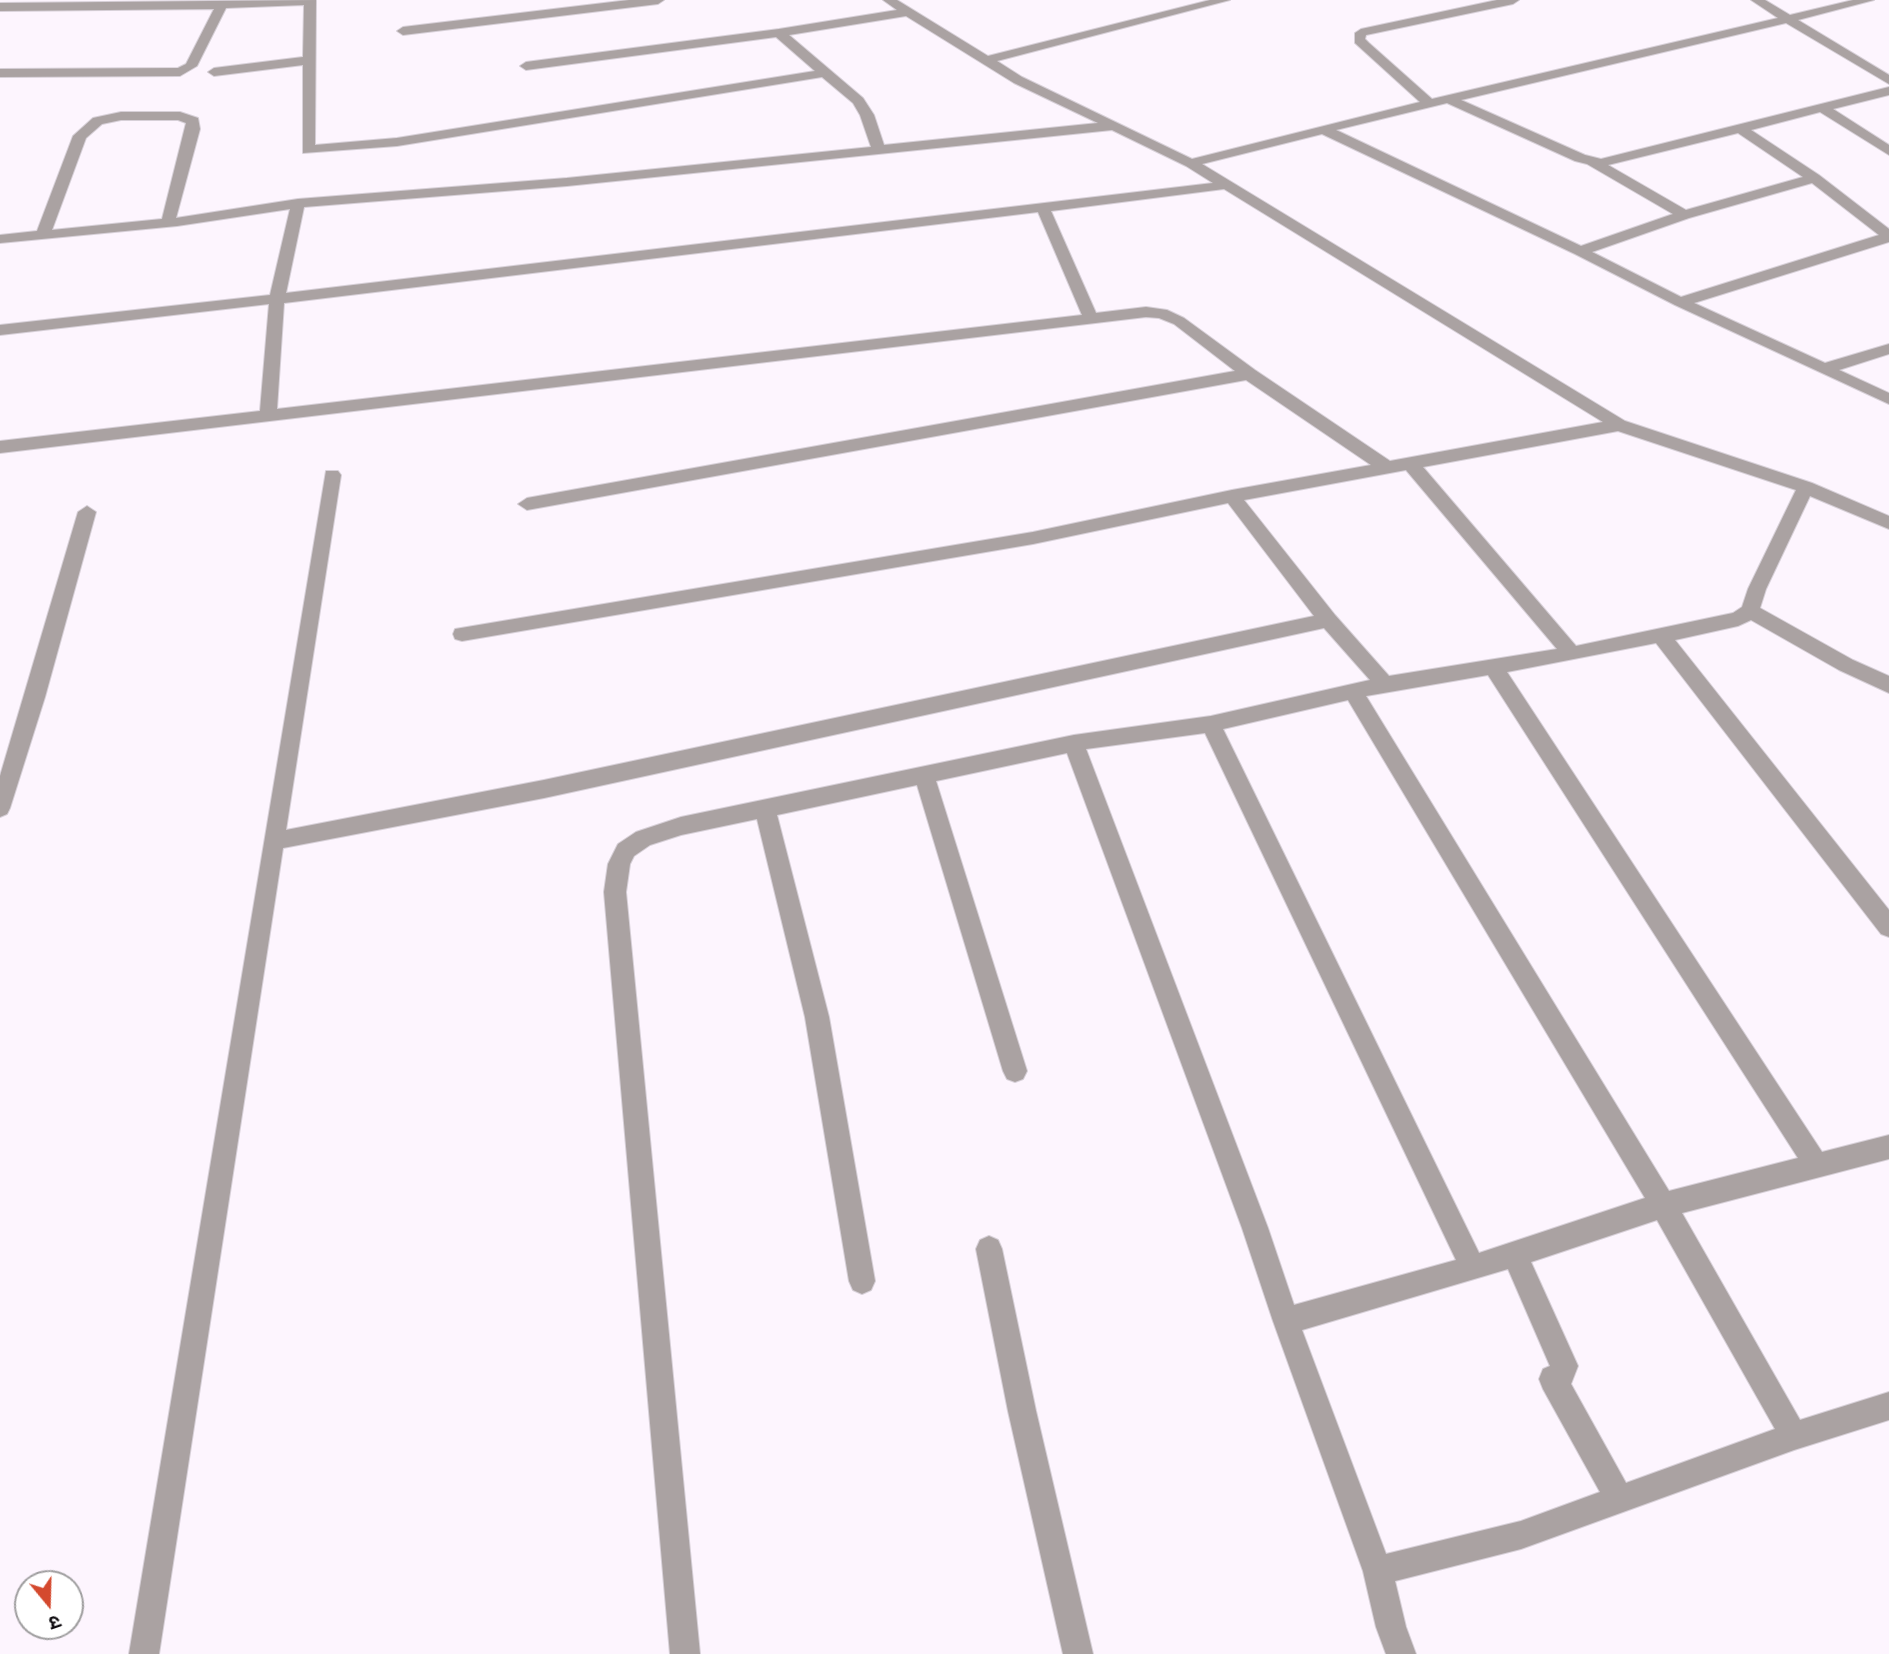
<!DOCTYPE html>
<meta charset="utf-8">
<style>
body{margin:0}
#map{position:relative;width:1889px;height:1654px;overflow:hidden;background:#fdf5fe;font-family:Quicksand,"Noto Sans Devanagari",sans-serif}
canvas{display:block}
.north{position:absolute;left:14px;top:1570px;width:70px;height:70px;box-sizing:border-box;background:#fff;border:2px solid #9f9e9f;border-radius:50%;rotate:161deg;font-size:19px;font-weight:700;line-height:28px;text-align:center;color:#0f0c10}
.north::after{content:'';display:block;margin:auto;width:24px;height:32px;background:#d4492e;clip-path:polygon(50% 0,100% 100%,50% 72%,0 100%)}
</style>
<div id="map">
<canvas width="1889" height="1654"></canvas>
<div class="north">उ</div>
</div>
<script>
const ctx = document.querySelector('canvas').getContext('2d');
ctx.lineJoin = 'round';
const shape = rows => new Path2D(rows.map(r => 'M' + r).join(''));
function trace(path, color, width, dash) { ctx.strokeStyle = color; ctx.lineWidth = width; ctx.lineCap = dash ? 'butt' : 'round'; ctx.setLineDash(dash || []); ctx.stroke(path); }
function fillPath(path, color) { ctx.fillStyle = color; ctx.fill(path, 'evenodd'); }
const minor = shape([
 [316,0,315,145,397,138,815,71,776,37,526,70,520,66,526,62,779,29,897,10,883,0,897,0,988,56,1210,0,1230,0,997,61,1022,77,1192,159,1420,102,1355,43,1355,33,1361,29,1497,0,1519,0,1513,4,1366,35,1365,39,1369,43,1432,99,1778,18,1751,0,1765,0,1790,15,1853,0,1874,0,1798,20,1889,75,1889,84,1786,23,1461,100,1585,155,1601,159,1889,87,1889,95,1833,109,1889,145,1889,155,1820,112,1751,130,1819,175,1889,229,1889,242,1694,303,1825,363,1889,344,1889,354,1839,370,1889,393,1889,404,1675,305,1575,254,1322,134,1202,164,1625,421,1812,483,1889,516,1889,529,1810,496,1766,589,1760,608,1853,660,1889,676,1889,693,1839,670,1751,620,1738,626,1675,640,1889,910,1889,937,1881,934,1656,643,1507,672,1822,1152,1889,1135,1889,1159,1682,1213,1800,1420,1889,1392,1889,1420,1794,1450,1521,1549,1395,1581,1406,1627,1416,1654,1386,1654,1376,1627,1363,1571,1273,1321,1242,1228,1067,753,936,781,1027,1071,1023,1079,1015,1082,1007,1079,1003,1071,917,785,777,815,829,1017,875,1281,871,1290,862,1294,853,1290,849,1281,805,1017,757,819,681,835,650,845,634,856,630,864,626,892,700,1654,670,1654,604,892,608,864,618,844,636,832,681,817,1074,735,1211,716,1370,680,1324,628,544,798,283,848,159,1654,129,1654,326,471,338,471,341,475,286,830,544,780,1314,616,1228,503,1033,544,462,641,455,639,453,634,455,629,1033,532,1232,490,1371,465,1246,380,527,510,518,504,527,498,1235,371,1174,324,1159,318,1146,317,0,453,0,441,260,411,269,304,0,335,0,325,270,295,290,209,177,226,0,243,0,235,37,231,73,136,93,118,121,112,180,112,198,118,200,129,176,218,298,199,567,178,871,147,860,115,853,103,822,77,397,146,303,153,303,65,214,76,208,72,214,68,303,57,304,5,226,8,197,66,180,76,0,77,0,69,178,68,186,64,214,9,0,11,0,3,316,0],
 [906,16,1014,83,1098,123,884,145,874,115,863,98,789,35,906,16],
 [1447,103,1575,161,1587,164,1673,214,1581,246,1336,130,1447,103],
 [121,120,178,120,186,123,162,219,52,230,86,138,102,124,121,120],
 [1112,130,1186,166,1213,183,286,293,304,207,567,186,1112,130],
 [1738,133,1803,177,1686,210,1608,165,1738,133],
 [1812,183,1879,235,1681,297,1592,252,1689,218,1812,183],
 [1224,189,1603,422,1390,461,1255,370,1184,318,1167,310,1146,307,1096,313,1051,211,1224,189],
 [1038,212,1082,315,277,409,284,303,1038,212],
 [1618,431,1796,490,1748,589,1742,607,1733,613,1576,646,1423,467,1618,431],
 [1406,470,1557,649,1389,676,1335,615,1244,500,1406,470],
 [1488,675,1798,1158,1669,1191,1366,696,1488,675],
 [1348,700,1645,1198,1479,1253,1223,729,1348,700],
 [1205,733,1456,1260,1294,1305,1268,1228,1086,749,1205,733],
 [1657,1220,1775,1429,1626,1483,1571,1384,1578,1366,1531,1262,1657,1220],
 [1508,1269,1550,1366,1543,1369,1539,1379,1543,1389,1600,1492,1521,1521,1386,1554,1302,1330,1508,1269],
 [629,0,664,0,658,4,403,35,397,31,403,27,629,0],
 [87,506,96,512,45,697,10,808,7,814,0,817,0,776,78,512,87,506],
 [989,1236,998,1240,1002,1249,1036,1411,1093,1654,1063,1654,1008,1411,976,1249,980,1240,989,1236]
]);
trace(minor, '#d7d0d8', 2);
fillPath(minor, '#aaa2a2');
</script>
